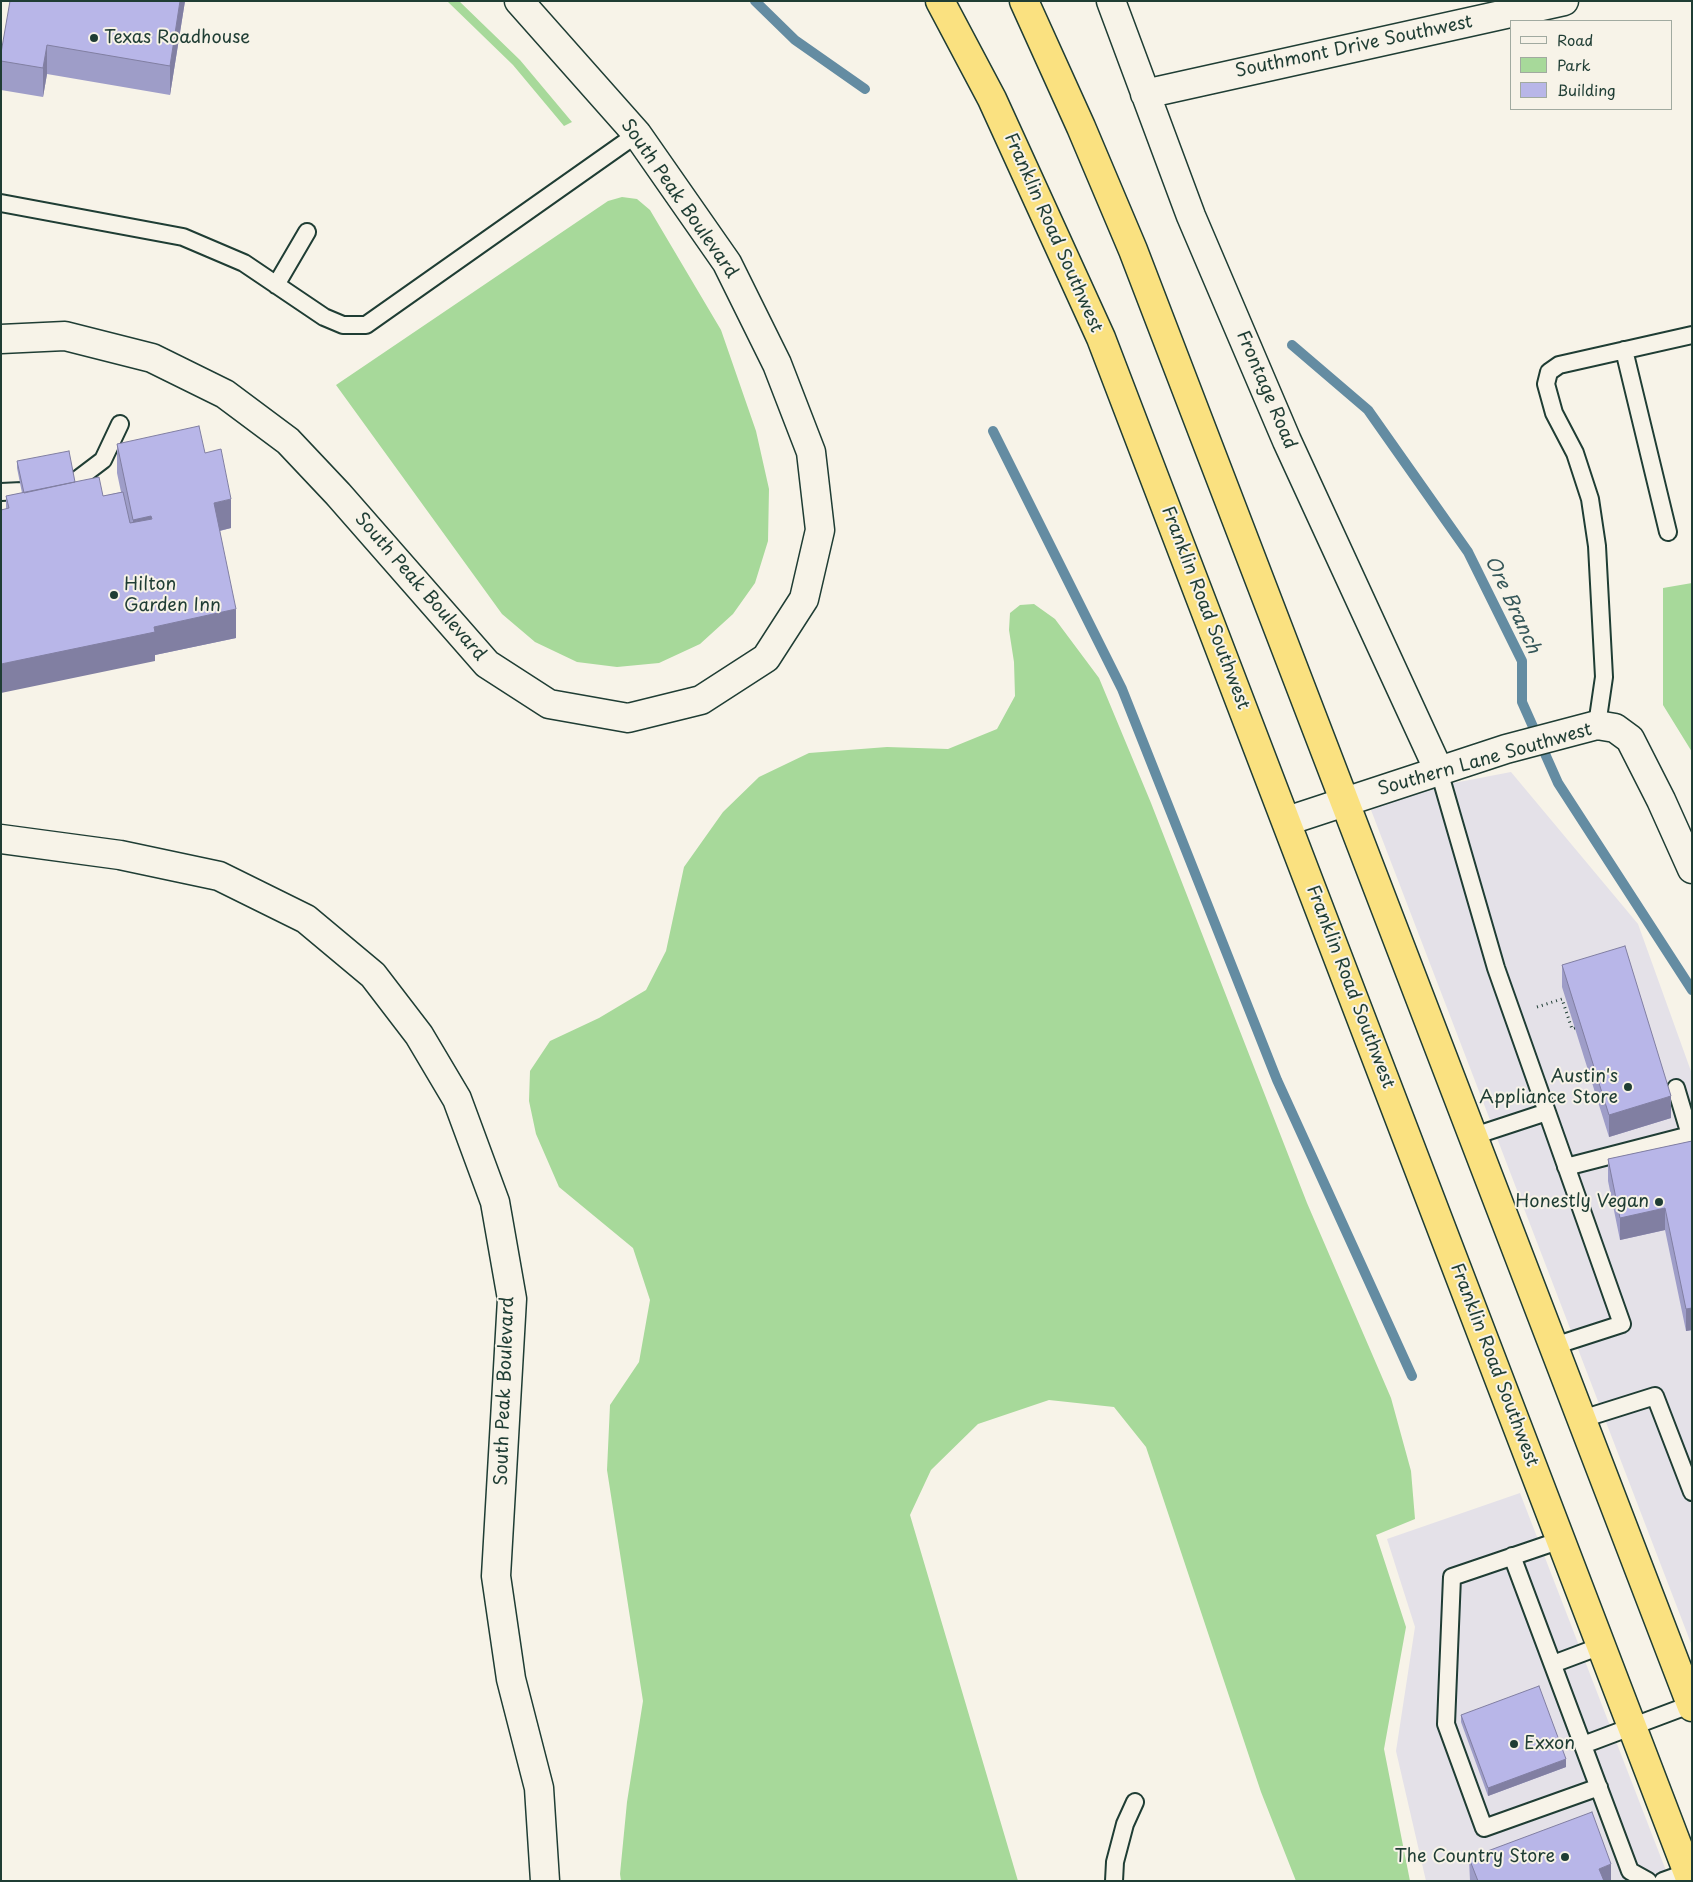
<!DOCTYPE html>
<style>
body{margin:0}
#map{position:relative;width:1693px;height:1882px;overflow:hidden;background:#f7f3e8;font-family:"Playpen Sans",sans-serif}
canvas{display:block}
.frame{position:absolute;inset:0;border:2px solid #1f3d34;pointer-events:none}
.legend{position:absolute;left:1510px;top:20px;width:162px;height:90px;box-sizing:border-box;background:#f7f3e8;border:1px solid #a1aaa0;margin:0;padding:6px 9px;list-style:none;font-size:15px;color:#1f3d34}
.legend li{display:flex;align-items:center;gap:10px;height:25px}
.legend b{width:25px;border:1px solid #a1aaa0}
</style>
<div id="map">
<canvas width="1693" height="1882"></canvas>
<div class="frame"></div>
<ul class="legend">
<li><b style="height:6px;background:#f7f3e8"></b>Road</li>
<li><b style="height:14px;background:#a7d99a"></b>Park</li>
<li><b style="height:14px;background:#b8b6e8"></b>Building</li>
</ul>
</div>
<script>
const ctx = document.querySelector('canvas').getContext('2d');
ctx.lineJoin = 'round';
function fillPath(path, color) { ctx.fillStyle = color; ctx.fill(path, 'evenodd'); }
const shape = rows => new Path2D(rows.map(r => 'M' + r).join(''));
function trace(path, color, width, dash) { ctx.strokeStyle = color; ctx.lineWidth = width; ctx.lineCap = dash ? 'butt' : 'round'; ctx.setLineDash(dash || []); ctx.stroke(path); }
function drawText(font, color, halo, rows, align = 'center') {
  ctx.font = font + ' "Playpen Sans",sans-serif'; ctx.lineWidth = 4; ctx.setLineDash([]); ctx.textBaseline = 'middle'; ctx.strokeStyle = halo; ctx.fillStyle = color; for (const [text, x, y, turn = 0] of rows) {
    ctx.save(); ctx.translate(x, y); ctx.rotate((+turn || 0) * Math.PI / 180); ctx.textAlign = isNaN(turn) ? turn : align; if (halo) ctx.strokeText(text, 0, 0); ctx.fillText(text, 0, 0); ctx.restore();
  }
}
fillPath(shape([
 [1511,772,1638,924,1692,1074,1692,1646,1371,810,1417,790],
 [1520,1493,1670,1881,1426,1881,1396,1751,1415,1627,1387,1539]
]), '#e4e1e8');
fillPath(shape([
 [447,1,459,1,520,60,572,122,564,126,513,65],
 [622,197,637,199,650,210,721,330,756,431,769,489,768,541,755,583,733,614,700,644,659,663,617,667,577,662,535,642,502,614,336,385,608,201],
 [1692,583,1692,752,1663,705,1663,588],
 [1034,604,1055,619,1099,678,1151,803,1307,1203,1391,1398,1411,1471,1415,1519,1376,1535,1406,1627,1384,1749,1410,1881,1296,1881,1261,1792,1146,1447,1114,1407,1049,1400,978,1424,931,1470,910,1515,1018,1881,621,1881,620,1874,627,1802,643,1701,607,1470,610,1405,639,1362,650,1300,633,1248,559,1187,536,1134,529,1101,530,1071,550,1041,599,1018,646,990,666,951,684,867,723,812,759,777,809,753,887,747,948,749,997,729,1015,696,1014,662,1009,630,1010,613,1020,605]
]), '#a7d99a');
trace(shape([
 [755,1,795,40,865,89],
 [1292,345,1368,410,1468,552,1522,661,1522,702,1558,783,1692,990],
 [993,431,1122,689,1277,1080,1412,1376]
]), '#648ca2', 10);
const lane = shape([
 [1,203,183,237,244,263,324,317,343,325,366,325,637,134],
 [276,285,307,232],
 [1624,350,1668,532],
 [1,492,22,491,74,482,103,460,120,424],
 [1597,725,1604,677,1597,546,1590,499,1575,453,1554,413,1546,384,1549,372,1559,365,1692,335],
 [1439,771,1496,968,1622,1324,1554,1346],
 [1474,1136,1547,1112],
 [1566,1167,1690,1135,1676,1088],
 [1582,1419,1655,1396,1692,1492],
 [1561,1540,1452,1577,1446,1724,1484,1828,1599,1787],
 [1512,1556,1630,1871,1648,1881],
 [1553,1664,1601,1646],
 [1583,1745,1692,1704],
 [1114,1881,1115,1862,1125,1824,1135,1802],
 [1663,1881,1688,1872]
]);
const street = shape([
 [1111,1,1191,216,1287,441,1439,771],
 [1145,94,1564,1],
 [1,339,65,336,152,358,225,394,288,441,338,494,487,664,549,704,628,718,701,700,766,658,804,599,820,530,811,452,777,364,727,263,637,134,519,1],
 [1287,821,1506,749,1597,725,1615,728,1630,739,1661,800,1692,869],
 [1,839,120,855,219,876,306,919,373,975,419,1035,457,1099,495,1202,512,1299,496,1576,511,1679,539,1788,545,1881]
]);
const highway = shape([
 [940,1,992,99,1101,338,1691,1881],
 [1024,1,1081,127,1133,250,1692,1707]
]);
trace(lane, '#1f3d34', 20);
trace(street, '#1f3d34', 31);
trace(highway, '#1f3d34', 31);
trace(shape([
 [1537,1007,1562,999,1572,1029,1575,1028]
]), '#1f3d34', 3, [1, 4]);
trace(lane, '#f7f3e8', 16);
trace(street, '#f7f3e8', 28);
trace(highway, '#fae180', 28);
fillPath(shape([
 [185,1,170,95,47,74,43,97,1,90,1,53],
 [117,444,205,453,231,528,220,531,236,638,155,655,155,661,6,509,6,496,22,493,17,468,17,461,75,482,103,496,121,492,117,473],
 [1562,965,1671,1118,1609,1137,1562,987],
 [1692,1141,1692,1330,1686,1331,1665,1230,1620,1240,1608,1181,1608,1159],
 [1461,1715,1566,1767,1488,1796,1461,1722],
 [1469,1858,1611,1881,1470,1881]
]), '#9e9dc8');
fillPath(shape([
 [180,1,185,1,170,95,170,66],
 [47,45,47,74,43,97,43,68],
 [231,499,231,528,214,532,214,503],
 [151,516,151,545,133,549,133,520],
 [236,609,236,638,155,655,155,661,1,693,1,664,154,627],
 [1671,1096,1671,1118,1609,1137,1609,1115],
 [1665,1208,1665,1230,1620,1240,1620,1218],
 [1692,1308,1692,1330,1686,1331,1686,1309],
 [1566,1759,1566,1767,1488,1796,1488,1788],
 [1611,1864,1611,1881,1599,1881,1599,1869]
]), '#817fa2');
const building = shape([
 [10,1,180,1,170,66,47,45,43,68,1,61,1,53,10,1],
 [199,426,205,453,221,449,231,499,214,503,236,609,154,627,155,632,1,664,1,510,9,508,6,496,99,477,103,496,123,492,130,523,152,519,151,516,133,520,117,444,199,426],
 [69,451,75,482,24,493,17,461,69,451],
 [1625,946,1671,1096,1609,1115,1562,965,1625,946],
 [1692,1141,1692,1308,1686,1309,1665,1208,1620,1218,1608,1159,1692,1141],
 [1539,1686,1566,1759,1488,1788,1461,1715,1539,1686],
 [1592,1812,1611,1864,1599,1869,1604,1881,1478,1881,1469,1858,1592,1812]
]);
fillPath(building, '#b8b6e8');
trace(building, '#817fa2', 1);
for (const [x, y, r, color] of [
 [94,38,5,"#1f3d34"],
 [114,595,5,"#1f3d34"],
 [1628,1087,5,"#1f3d34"],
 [1659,1202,5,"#1f3d34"],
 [1514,1744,5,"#1f3d34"],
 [1565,1857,5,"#1f3d34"]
]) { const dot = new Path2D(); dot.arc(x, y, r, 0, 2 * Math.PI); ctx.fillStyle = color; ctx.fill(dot); trace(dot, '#f7f3e8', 2); }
drawText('18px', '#1f3d34', '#f7f3e8', [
 ["Texas Roadhouse",104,38],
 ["Hilton",124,585],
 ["Garden Inn",124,606],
 ["Austin's",1618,1077,"right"],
 ["Appliance Store",1618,1098,"right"],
 ["Honestly Vegan",1649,1202,"right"],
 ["Exxon",1524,1744],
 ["The Country Store",1555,1857,"right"]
], 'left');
drawText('18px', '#1f3d34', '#f7f3e8', [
 ["Southmont Drive Southwest",1354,47,-12],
 ["South Peak Boulevard",679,199,55],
 ["Franklin Road Southwest",1053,233,66],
 ["Frontage Road",1266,390,67],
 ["South Peak Boulevard",420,587,49],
 ["Franklin Road Southwest",1205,608,69],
 ["Southern Lane Southwest",1485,760,-16],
 ["Franklin Road Southwest",1350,987,69],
 ["Franklin Road Southwest",1494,1365,69],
 ["South Peak Boulevard",505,1391,-88]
]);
drawText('italic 19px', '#365759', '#f7f3e8', [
 ["Ore Branch",1512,605,65]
]);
</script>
